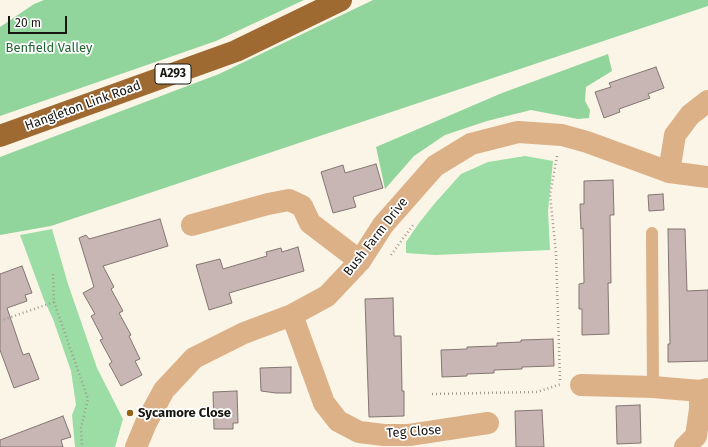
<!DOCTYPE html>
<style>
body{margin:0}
#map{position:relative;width:708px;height:447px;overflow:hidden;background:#faf5e6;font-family:"Fira Sans",sans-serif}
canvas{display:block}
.scale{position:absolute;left:8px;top:16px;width:59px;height:18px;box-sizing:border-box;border:2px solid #181611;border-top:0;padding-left:5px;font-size:12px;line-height:14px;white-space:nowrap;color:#181611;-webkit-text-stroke:3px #fff;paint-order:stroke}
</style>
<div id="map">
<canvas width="708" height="447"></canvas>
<div class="scale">20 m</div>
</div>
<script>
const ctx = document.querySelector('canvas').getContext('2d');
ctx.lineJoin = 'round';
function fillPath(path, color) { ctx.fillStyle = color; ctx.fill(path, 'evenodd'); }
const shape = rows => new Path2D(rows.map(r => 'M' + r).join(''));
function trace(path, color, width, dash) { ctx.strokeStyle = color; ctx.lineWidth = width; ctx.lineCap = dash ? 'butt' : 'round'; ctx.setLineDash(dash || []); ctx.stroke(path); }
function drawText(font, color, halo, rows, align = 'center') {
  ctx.font = font + ' "Fira Sans",sans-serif'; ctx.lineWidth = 3.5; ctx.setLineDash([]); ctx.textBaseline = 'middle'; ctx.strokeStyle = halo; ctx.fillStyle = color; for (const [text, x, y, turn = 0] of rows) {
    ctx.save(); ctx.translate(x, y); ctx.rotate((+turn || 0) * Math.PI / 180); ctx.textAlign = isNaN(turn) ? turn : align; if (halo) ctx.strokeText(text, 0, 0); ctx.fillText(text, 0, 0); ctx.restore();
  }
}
fillPath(shape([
 [525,156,553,161,548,211,550,250,435,255,406,253,406,242,419,223,435,203,461,174,488,162],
 [52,229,68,284,97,368,123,419,115,447,75,447,72,415,76,405,71,371,53,319,44,300,20,235]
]), '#9bdda5');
fillPath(shape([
 [44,0,304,0,216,41,0,116,0,27,34,4],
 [373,0,708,0,708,6,51,226,0,235,0,157,219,74],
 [608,54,612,71,586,87,585,101,590,110,589,118,578,119,531,110,487,121,445,135,414,156,385,189,376,147,502,93]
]), '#91d59c');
const building = shape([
 [656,67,664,88,648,94,650,98,619,109,620,112,604,118,595,92,611,87,609,83,656,67],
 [376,164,383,188,353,197,356,207,333,213,321,172,343,165,345,173,376,164],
 [613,180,614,215,610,215,611,283,608,283,609,334,582,335,582,309,579,309,579,284,584,283,583,228,581,229,580,204,584,204,584,181,613,180],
 [663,194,664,210,649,211,648,195,663,194],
 [160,219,168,246,103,266,114,287,111,289,123,311,119,313,131,335,129,336,140,359,135,361,142,375,121,386,109,364,112,362,100,340,103,339,91,316,95,314,83,293,94,287,79,238,86,235,89,239,160,219],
 [668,229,685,229,687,291,708,290,708,361,668,362,668,344,670,344,668,229],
 [298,247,304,271,229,293,232,303,209,310,196,265,220,259,223,269,267,256,266,252,281,248,282,252,298,247],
 [22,266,32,293,25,295,27,301,7,308,23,355,29,353,39,379,14,388,0,350,0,274,22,266],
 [393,298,394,336,401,336,402,391,404,391,404,416,369,417,365,299,393,298],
 [553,339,554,366,522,367,522,369,494,370,494,373,467,374,467,376,442,377,441,350,467,349,467,347,497,346,497,343,521,342,521,340,553,339],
 [291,367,291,393,276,393,261,391,260,368,291,367],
 [237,391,238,423,233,423,233,429,214,429,213,392,237,391],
 [640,405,641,443,617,444,616,406,640,405],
 [542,410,544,447,516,447,515,411,542,410],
 [63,416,71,437,61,440,63,447,0,447,0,440,63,416]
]);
fillPath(building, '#c7b6b3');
trace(building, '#847572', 1);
trace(shape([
 [557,156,550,195,556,253,560,380],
 [391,255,413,225],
 [54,302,88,399,81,428,82,447],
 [0,321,54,302,53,274],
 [432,394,537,392,561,384]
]), '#9f9b91', 2.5, [1, 3]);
trace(shape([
 [652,233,653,387]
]), '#dcb188', 12);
trace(shape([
 [669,172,675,135,690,115,708,101],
 [192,225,268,204,289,200,302,206,310,223,360,261],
 [292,315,324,403,338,421,359,432,384,435,409,435,488,423],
 [581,385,653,387,700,391,708,389],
 [136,447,146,423,164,390,194,358,244,333,292,315,327,296,360,261,383,225,435,166,471,144,518,132,562,135,587,142,669,172,708,177],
 [685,447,696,436,700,409,700,391]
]), '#dcb188', 22);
trace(shape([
 [0,136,236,51,341,0]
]), '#9f6932', 22);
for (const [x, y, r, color] of [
 [130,413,4,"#956316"]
]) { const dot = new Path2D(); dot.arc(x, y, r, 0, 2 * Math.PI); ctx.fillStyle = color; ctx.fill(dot); trace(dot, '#fff', 1.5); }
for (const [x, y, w] of [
 [173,74,36]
]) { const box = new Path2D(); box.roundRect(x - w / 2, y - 10, w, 20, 3); ctx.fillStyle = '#fff'; ctx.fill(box); trace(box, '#181611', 1); }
drawText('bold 12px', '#181611', null, [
 ["A293",173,74]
]);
drawText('13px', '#216632', '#fff', [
 ["Benfield Valley",49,48]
]);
drawText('13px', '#181611', '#fff', [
 ["Hangleton Link Road",83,106,-20],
 ["Bush Farm Drive",376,237,-52],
 ["Teg Close",414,432,-4]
]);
drawText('bold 13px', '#181611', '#fff', [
 ["Sycamore Close",138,413]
], 'left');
</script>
